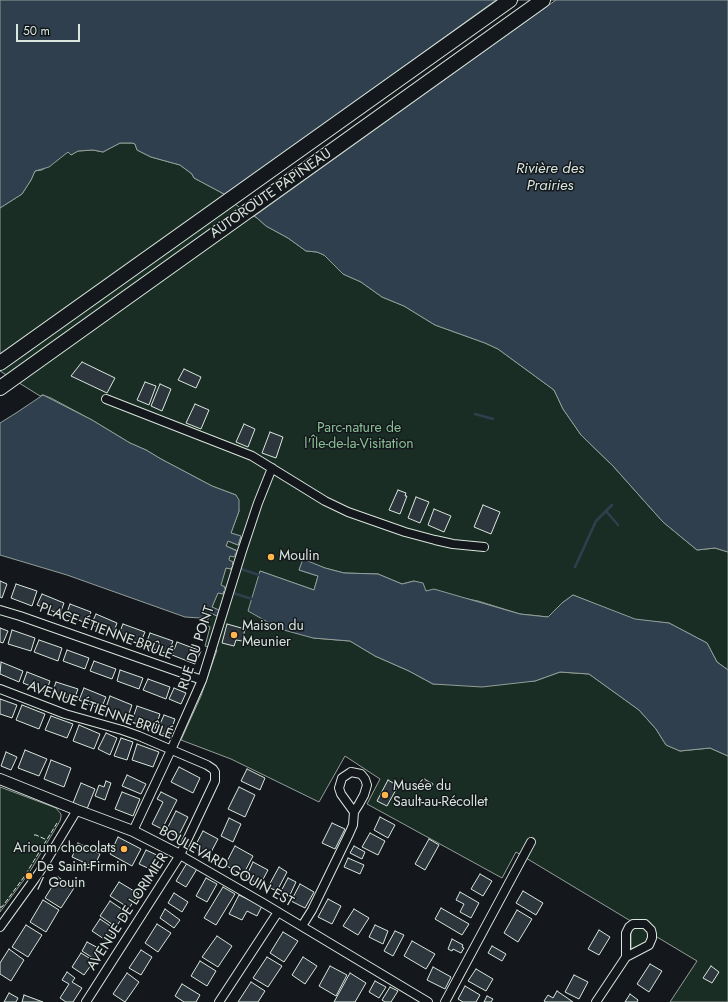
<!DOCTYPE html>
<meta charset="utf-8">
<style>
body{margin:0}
#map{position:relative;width:728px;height:1002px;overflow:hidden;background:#14181c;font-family:Jost,sans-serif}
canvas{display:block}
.scale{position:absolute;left:16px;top:24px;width:64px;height:18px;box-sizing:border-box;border:2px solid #d8e6dc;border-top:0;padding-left:5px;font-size:12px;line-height:14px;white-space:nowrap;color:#d8e6dc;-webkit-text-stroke:3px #14181c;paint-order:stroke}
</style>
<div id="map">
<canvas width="728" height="1002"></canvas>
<div class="scale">50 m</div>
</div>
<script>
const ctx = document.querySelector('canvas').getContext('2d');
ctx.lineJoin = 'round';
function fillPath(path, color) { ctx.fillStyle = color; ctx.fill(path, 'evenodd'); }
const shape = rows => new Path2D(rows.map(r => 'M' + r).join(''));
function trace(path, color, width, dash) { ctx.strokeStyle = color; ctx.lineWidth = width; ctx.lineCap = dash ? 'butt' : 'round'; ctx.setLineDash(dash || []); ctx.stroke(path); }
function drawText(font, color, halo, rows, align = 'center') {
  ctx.font = font + ' Jost,sans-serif'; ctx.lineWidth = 3; ctx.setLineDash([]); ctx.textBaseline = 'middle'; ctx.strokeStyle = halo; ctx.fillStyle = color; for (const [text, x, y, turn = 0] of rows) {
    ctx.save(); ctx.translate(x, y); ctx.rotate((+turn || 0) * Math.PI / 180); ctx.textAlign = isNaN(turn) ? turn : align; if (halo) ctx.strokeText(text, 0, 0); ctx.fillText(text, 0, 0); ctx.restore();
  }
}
const green = shape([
 [120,143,132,143,135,144,137,150,151,157,180,165,192,174,194,178,224,194,257,218,266,226,288,238,306,251,317,252,324,255,343,274,361,282,382,297,404,306,435,325,485,343,498,349,554,390,563,409,581,435,613,466,663,522,697,550,715,548,728,552,728,670,717,662,707,643,669,623,635,620,573,595,562,603,548,617,520,614,478,601,426,591,414,581,402,584,378,574,344,573,325,568,303,560,299,570,318,576,314,590,260,571,313,638,350,641,375,656,409,671,433,684,535,681,560,672,589,674,639,710,656,729,666,745,680,751,710,748,728,756,728,1002,670,1002,697,961,647,931,648,936,646,942,631,949,631,932,634,928,639,926,516,852,502,878,367,804,380,779,345,756,319,802,231,759,181,740,201,696,217,650,205,646,210,627,206,625,210,613,217,615,212,607,218,592,223,594,225,587,220,585,226,568,231,569,233,562,228,560,230,556,236,550,226,546,228,541,238,545,241,537,231,533,239,511,236,495,212,486,161,459,146,450,130,443,92,420,51,398,43,395,40,396,0,371,0,208,22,194,31,180,35,171,42,170,59,159,62,155,68,152,71,155,78,151,93,150,103,152,120,143],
 [0,787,56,808,61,814,61,817,60,821,29,873,0,912,0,787]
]);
fillPath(green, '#1a2d24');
trace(green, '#939e99', 1);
const water = shape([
 [0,0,728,0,728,552,715,548,697,550,663,522,613,466,581,435,563,409,554,390,498,349,485,343,435,325,404,306,382,297,361,282,343,274,324,255,317,252,306,251,288,238,266,226,257,218,224,194,194,178,192,174,180,165,151,157,137,150,135,144,132,143,120,143,103,152,93,150,78,151,71,155,68,152,49,167,35,171,31,180,22,194,0,208,0,0],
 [43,395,92,420,130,443,146,450,161,459,212,486,236,495,239,500,239,511,231,533,241,536,238,545,228,541,226,546,237,551,234,557,230,556,229,560,233,562,231,569,226,568,221,585,225,587,223,594,218,593,212,607,219,610,217,616,210,613,209,617,200,618,185,617,67,575,0,555,0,423,16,413,43,395],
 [303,559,325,568,344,573,378,574,402,584,414,581,423,583,426,591,434,589,520,614,548,617,562,603,573,595,635,619,669,623,707,643,717,662,728,670,728,756,710,748,680,751,666,745,656,729,639,710,589,674,560,672,535,681,482,687,433,684,409,671,375,656,350,641,313,638,280,629,248,611,260,571,314,590,318,576,299,570,303,559]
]);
fillPath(water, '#2f3f4d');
trace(water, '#939e99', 1);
const pier = shape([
 [496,0,556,0,253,217,224,196,496,0]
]);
fillPath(pier, '#14181c');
trace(pier, '#939e99', 1);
trace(shape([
 [475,414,493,419],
 [606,511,618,525],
 [232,566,259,575],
 [575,567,596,521,612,505],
 [224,590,252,599]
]), '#2f3f4d', 2.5);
const building = shape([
 [82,362,115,378,107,393,71,376,82,362],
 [184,369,201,377,196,388,178,380,184,369],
 [145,382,156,386,149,405,137,400,145,382],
 [160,384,171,389,162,411,151,406,160,384],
 [195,404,209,410,201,429,186,423,195,404],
 [244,424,255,429,248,447,236,442,244,424],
 [270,432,283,437,276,458,262,453,270,432],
 [398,490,406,493,405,496,407,496,400,514,389,510,398,490],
 [416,497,429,502,420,523,408,518,416,497],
 [483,505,500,512,491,534,474,527,483,505],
 [434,509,451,516,444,532,428,525,434,509],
 [0,581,7,584,2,598,0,597,0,581],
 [16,584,37,591,32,606,11,598,16,584],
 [42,594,64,603,60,614,37,605,42,594],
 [70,604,91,612,86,623,66,615,70,604],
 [96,614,117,623,113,634,91,625,96,614],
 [123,624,145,632,140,644,118,636,123,624],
 [227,624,245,629,242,641,236,640,234,646,222,643,227,624],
 [0,628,8,631,3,643,0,642,0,628],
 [12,630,35,638,31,651,8,644,12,630],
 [150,633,173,641,168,654,145,646,150,633],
 [39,640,62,648,58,661,34,652,39,640],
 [177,642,201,651,195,664,172,655,177,642],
 [67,650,89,658,85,669,63,661,67,650],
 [94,661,116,669,112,679,90,671,94,661],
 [1,662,23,671,19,682,0,674,1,662],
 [120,670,143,678,139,689,117,681,120,670],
 [27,672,50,681,46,692,23,683,27,672],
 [148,679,170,687,166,699,143,690,148,679],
 [56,682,78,689,74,700,52,693,56,682],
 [84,688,106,697,101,709,79,700,84,688],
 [174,688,186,693,181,704,169,699,174,688],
 [110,696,132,705,127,719,105,710,110,696],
 [0,699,17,705,12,718,0,714,0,699],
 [22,705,45,714,39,729,16,720,22,705],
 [137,706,160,714,155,729,132,721,137,706],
 [164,715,175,719,169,736,157,731,164,715],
 [51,716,73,724,67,738,45,730,51,716],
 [79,725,100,734,94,749,73,741,79,725],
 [106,733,117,738,110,755,98,749,106,733],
 [121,738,133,742,127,760,114,756,121,738],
 [137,744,159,752,153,767,132,760,137,744],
 [25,750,47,759,39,776,18,768,25,750],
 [6,752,17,757,11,770,1,766,6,752],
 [51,760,71,768,64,787,44,779,51,760],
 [179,767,200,778,193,793,171,782,179,767],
 [247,769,265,778,260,790,241,781,247,769],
 [127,775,146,784,141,794,122,786,127,775],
 [424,779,433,784,430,789,421,783,424,779],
 [388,780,398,786,387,806,377,801,388,780],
 [106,781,111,783,105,800,95,796,99,785,104,787,106,781],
 [81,783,95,789,87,809,73,803,81,783],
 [239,787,255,795,245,817,228,809,239,787],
 [122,792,140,799,133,816,115,809,122,792],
 [161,792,177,800,162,829,152,824,163,802,157,799,161,792],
 [176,811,188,817,178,837,166,831,176,811],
 [380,817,395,825,388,838,374,830,380,817],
 [229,818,241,824,233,842,221,836,229,818],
 [332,823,345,829,335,849,322,843,332,823],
 [203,831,218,839,209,856,194,848,203,831],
 [370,833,385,841,378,855,362,847,370,833],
 [118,837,141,849,132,866,110,854,118,837],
 [429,839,439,845,425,870,415,864,429,839],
 [78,843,100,854,94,867,72,857,78,843],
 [235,846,253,856,243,875,225,865,235,846],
 [354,846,365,852,362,859,350,853,354,846],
 [146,850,161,857,154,871,139,864,146,850],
 [348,858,364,865,360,874,344,867,348,858],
 [253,862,268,870,260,885,246,877,253,862],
 [187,863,197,869,186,887,176,881,187,863],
 [279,867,287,872,277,891,268,887,279,867],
 [480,874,492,881,483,896,471,889,480,874],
 [58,877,74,888,61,908,45,898,58,877],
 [206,878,217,884,207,902,196,896,206,878],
 [288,878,296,882,289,897,280,893,288,878],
 [119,882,139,894,129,908,110,896,119,882],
 [300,884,314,892,305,908,291,901,300,884],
 [223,887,235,894,216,925,204,918,223,887],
 [523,891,543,903,536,915,516,903,523,891],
 [460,892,479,903,471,918,460,912,464,904,456,900,460,892],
 [174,893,188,902,182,912,168,903,174,893],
 [239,895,262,906,257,916,247,911,242,920,229,914,239,895],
 [328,899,341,906,332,924,318,917,328,899],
 [43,900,59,910,46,932,30,922,43,900],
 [110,901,126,912,116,927,100,916,110,901],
 [441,908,469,924,462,935,435,919,441,908],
 [165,909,180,920,174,928,160,918,165,909],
 [354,909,369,918,358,935,343,926,354,909],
 [517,910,532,919,518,942,504,933,517,910],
 [100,919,115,929,107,941,92,931,100,919],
 [157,924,171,933,158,952,145,943,157,924],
 [26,925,42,935,28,957,12,947,26,925],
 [375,925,388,931,383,944,369,937,375,925],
 [599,930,610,937,599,955,588,949,599,930],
 [395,931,404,935,393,956,384,951,395,931],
 [283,932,298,941,284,962,270,953,283,932],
 [217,936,232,946,218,967,202,957,217,936],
 [452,939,463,945,462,947,464,948,461,953,453,949,452,951,448,949,452,939],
 [412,941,435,954,426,969,404,956,412,941],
 [87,942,102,950,96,960,82,951,87,942],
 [492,946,506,954,502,961,488,953,492,946],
 [9,949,24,960,11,981,0,974,0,963,9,949],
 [141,950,152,957,141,975,129,968,141,950],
 [81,953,94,961,84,975,72,967,81,953],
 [267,957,282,966,268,987,253,978,267,957],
 [303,957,317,966,305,984,292,975,303,957],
 [200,961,216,971,207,986,191,976,200,961],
 [650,964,662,971,649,992,637,984,650,964],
 [330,966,347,975,336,996,319,986,330,966],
 [711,966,719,972,712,983,703,978,711,966],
 [433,967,451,977,445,989,427,980,433,967],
 [476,969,493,979,486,991,468,981,476,969],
 [67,972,75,978,72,982,82,988,73,1002,66,1002,60,998,69,984,62,980,67,972],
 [127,973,139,982,125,1002,113,994,127,973],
 [350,973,366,983,355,1002,334,1002,350,973],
 [574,975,588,982,579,999,565,992,574,975],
 [375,981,386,987,379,998,369,992,375,981],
 [251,982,265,991,258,1002,238,1002,251,982],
 [182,984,200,995,196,1002,184,1002,175,996,182,984],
 [465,986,480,995,476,1002,463,1002,458,999,465,986],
 [390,987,398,991,391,1002,385,1002,382,1000,390,987],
 [557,991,573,1002,546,1002,544,1001,548,995,553,998,557,991],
 [9,993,18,998,16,1002,4,1002,9,993],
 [630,994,638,1000,637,1002,625,1002,630,994],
 [24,995,43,1002,22,1002,24,995],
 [487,996,493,999,491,1002,484,1002,487,996]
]);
fillPath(building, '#2c363c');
trace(building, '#d8e6dc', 1);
const minor = shape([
 [106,399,252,456,325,501,348,512,405,532,435,540,453,544,484,547],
 [0,610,20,616,202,680],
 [0,689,65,714,122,730,139,736,207,765,213,769,215,772,215,781,180,855,86,1002],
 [351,772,361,774,365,779,367,785,364,795,359,804,354,812,341,794,339,788,342,778,351,772],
 [133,831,171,750,202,680,242,551,258,503,272,468],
 [180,855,263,903,428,1002],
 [302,926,312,910,349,834,353,825,354,812],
 [0,927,39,873,77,810],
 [219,1002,278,912],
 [445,1002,531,842],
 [596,1002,626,957,649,945,652,938,652,934,651,930,645,924,633,924,629,927,626,933,626,957]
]);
const tertiary = shape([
 [0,779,77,810,133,831,180,855]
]);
const motorway = shape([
 [0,363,510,0],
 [0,388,543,0]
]);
trace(minor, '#d8e6dc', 10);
trace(tertiary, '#d8e6dc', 12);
trace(motorway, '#d8e6dc', 16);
trace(minor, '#14181c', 8);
trace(tertiary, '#14181c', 10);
trace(motorway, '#14181c', 14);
trace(shape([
 [34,835,36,835,47,840],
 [0,907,2,907,24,877,57,823]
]), '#d8e6dc', 1, [5, 2]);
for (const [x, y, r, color] of [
 [271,557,4,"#ffb74d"],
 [234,635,4,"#ffb74d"],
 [385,795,4,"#ffb74d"],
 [124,849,4,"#ffb74d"],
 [29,876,4,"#ffb74d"]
]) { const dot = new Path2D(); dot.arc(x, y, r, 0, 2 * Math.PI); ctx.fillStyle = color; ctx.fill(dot); trace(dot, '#14181c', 1.5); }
drawText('14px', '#d8e6dc', '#14181c', [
 ["AUTOROUTE PAPINEAU",271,194,-35],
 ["PLACE ÉTIENNE-BRÛLÉ",106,632,20],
 ["RUE DU PONT",197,648,-72],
 ["AVENUE ÉTIENNE-BRÛLÉ",100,711,19],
 ["BOULEVARD GOUIN EST",226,867,29],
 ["AVENUE DE LORIMIER",128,912,-57]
]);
drawText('14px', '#8ac095', '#14181c', [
 ["Parc-nature de",359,429],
 ["l'Île-de-la-Visitation",359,445]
]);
drawText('14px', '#d8e6dc', '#14181c', [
 ["Moulin",279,557],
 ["Maison du",242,627],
 ["Meunier",242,643],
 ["Musée du",393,787],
 ["Sault-au-Récollet",393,803],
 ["Arioum chocolats",116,849,"right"],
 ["De Saint-Firmin",37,868],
 ["/ Gouin",37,884]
], 'left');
drawText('italic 15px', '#d8e6dc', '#14181c', [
 ["Rivière des",550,169],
 ["Prairies",550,186]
]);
</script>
